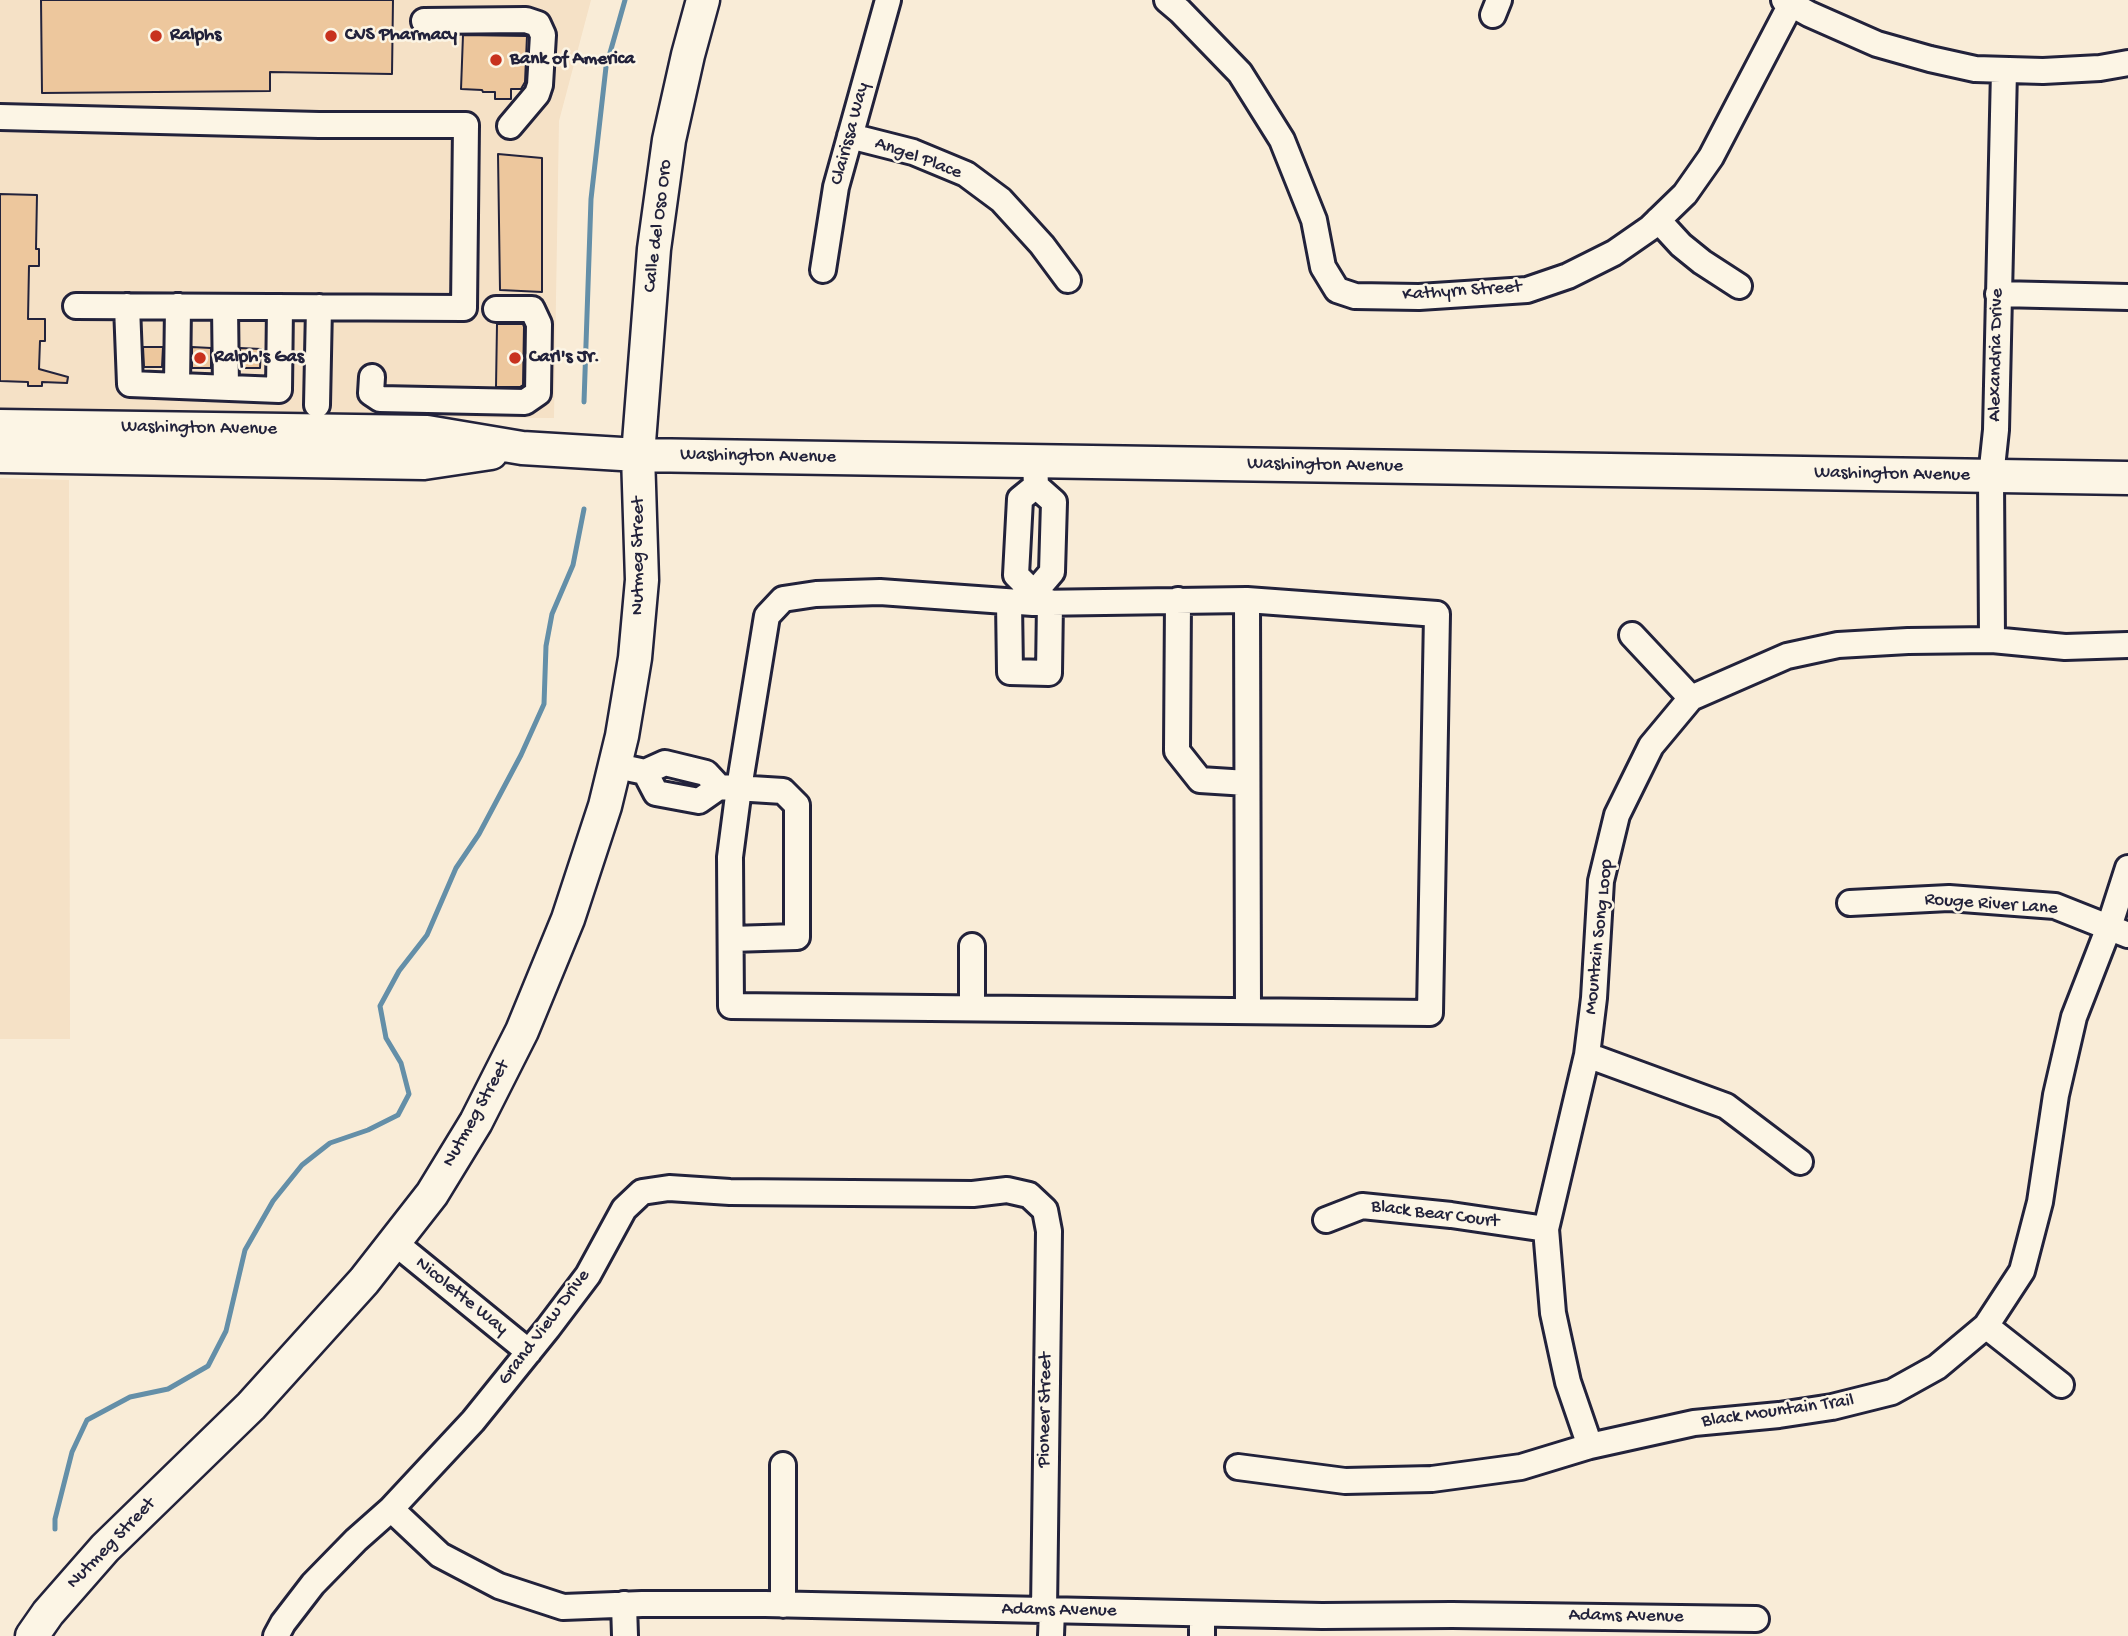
<!DOCTYPE html>
<style>
body{margin:0}
canvas{display:block;background:#f9ecd7}
</style>
<canvas width="2128" height="1636"></canvas>
<script>
const ctx = document.querySelector('canvas').getContext('2d');
ctx.lineJoin = 'round';
function fillPath(path, color) { ctx.fillStyle = color; ctx.fill(path, 'evenodd'); }
const shape = rows => new Path2D(rows.map(r => 'M' + r).join(''));
function trace(path, color, width, dash) { ctx.strokeStyle = color; ctx.lineWidth = width; ctx.lineCap = dash ? 'butt' : 'round'; ctx.setLineDash(dash || []); ctx.stroke(path); }
function drawText(font, color, halo, rows, align = 'center') {
  ctx.font = font + ' "Gochi Hand",sans-serif'; ctx.lineWidth = 5; ctx.setLineDash([]); ctx.textBaseline = 'middle'; ctx.strokeStyle = halo; ctx.fillStyle = color; for (const [text, x, y, turn = 0] of rows) {
    ctx.save(); ctx.translate(x, y); ctx.rotate((+turn || 0) * Math.PI / 180); ctx.textAlign = isNaN(turn) ? turn : align; if (halo) ctx.strokeText(text, 0, 0); ctx.fillText(text, 0, 0); ctx.restore();
  }
}
fillPath(shape([
 [0,0,591,0,559,121,554,418,0,415],
 [0,478,69,480,70,1039,0,1039]
]), '#f5e1c6');
trace(shape([
 [584,402,591,199,606,67,625,0],
 [55,1529,55,1519,72,1452,87,1420,130,1397,168,1389,208,1366,226,1331,245,1250,273,1201,302,1165,330,1143,368,1130,398,1115,409,1094,401,1063,386,1038,380,1006,399,971,427,935,456,868,479,834,521,755,544,704,546,646,552,614,573,565,584,509]
]), '#648fa8', 5);
const building = shape([
 [41,0,393,0,392,74,270,72,270,91,42,93,41,0],
 [463,35,527,36,525,82,521,89,511,89,511,99,495,99,495,92,483,92,482,90,461,89,463,35],
 [498,154,542,158,542,292,500,290,498,154],
 [0,194,37,195,36,249,39,249,39,266,29,266,28,319,45,319,45,341,40,341,39,369,68,377,67,383,42,382,42,386,28,386,28,382,0,381,0,194],
 [497,324,523,324,524,327,523,385,520,387,496,387,497,324],
 [143,347,163,347,162,367,144,367,143,347],
 [192,347,211,348,211,368,192,368,192,347],
 [240,348,261,349,260,368,241,368,240,348]
]);
fillPath(building, '#edc79d');
trace(building, '#22223b', 2);
const minor = shape([
 [1167,0,1180,11,1240,73,1282,140,1314,220,1323,267,1337,290,1355,296,1419,297,1527,290,1568,276,1614,253,1650,228,1685,194,1711,157,1791,4],
 [1784,0,1809,14,1877,44,1930,59,1975,69,2043,71,2100,68,2128,63],
 [1493,15,1499,0],
 [424,21,526,20,538,24,543,35,540,85,537,94,510,126],
 [0,117,319,125,466,125,464,308,76,306],
 [850,136,913,152,966,174,1001,200,1042,245,1068,280],
 [1658,220,1681,245,1702,262,1739,286],
 [823,270,836,187,888,0],
 [1998,294,2128,297],
 [127,306,130,384,279,390,280,307],
 [225,307,226,388],
 [372,377,371,393,380,399,525,402,538,393,539,324,532,309,496,309],
 [177,386,178,306],
 [317,405,319,307],
 [880,592,1033,603,1247,600,1437,614,1430,1013,731,1006,730,857,739,788,767,616,783,599,816,594,880,592],
 [1034,593,1016,575,1020,499,1036,486],
 [1178,600,1177,751,1200,780,1247,783],
 [1247,600,1248,1011],
 [1009,602,1010,672,1049,673,1050,602],
 [1033,603,1034,593,1052,572,1054,502,1036,486,1035,461],
 [1632,635,1691,698],
 [1992,640,1991,477,1996,430,2004,70],
 [631,769,645,772,665,763,706,773,719,787],
 [645,772,656,793,699,801,719,787,783,791,797,805,797,937,731,939],
 [1850,903,1949,898,2055,906,2128,935],
 [972,1008,972,946],
 [1587,1055,1726,1106,1800,1162],
 [1326,1220,1362,1206,1451,1215,1546,1229],
 [394,1242,529,1352],
 [1986,1326,2061,1385],
 [1590,1446,1568,1382,1553,1313,1546,1229,1587,1055,1594,998,1601,881,1617,815,1651,746,1691,698,1787,656,1838,645,1908,641,1992,640,2065,647,2128,645],
 [783,1465,783,1605],
 [1238,1467,1345,1481,1432,1479,1521,1467,1590,1446,1694,1423,1779,1415,1832,1407,1892,1392,1937,1367,1986,1326,2022,1271,2040,1202,2056,1095,2074,1017,2109,927,2128,868],
 [391,1509,440,1555,499,1586,563,1607,642,1604,765,1604,1322,1616,1452,1615,1756,1619],
 [624,1604,625,1636],
 [276,1636,283,1623,313,1584,356,1540,391,1509,473,1421,548,1328,588,1275,624,1209,642,1192,669,1188,730,1192,973,1194,1007,1190,1029,1195,1045,1210,1049,1231,1044,1610],
 [1051,1636,1052,1610],
 [1202,1636,1202,1614]
]);
const major = shape([
 [0,426,427,432,522,448,638,455,2128,478],
 [0,456,424,463,491,453],
 [32,1636,48,1613,105,1548,251,1406,364,1281,432,1194,476,1122,522,1031,568,919,605,806,622,736,635,658,642,580,638,455,654,249,669,140,688,55,703,0]
]);
trace(minor, '#22223b', 30);
trace(major, '#22223b', 37);
trace(minor, '#fcf5e5', 24);
trace(major, '#fcf5e5', 32);
for (const [x, y, r, color] of [
 [156,36,7,"#c8321e"],
 [331,36,7,"#c8321e"],
 [496,60,7,"#c8321e"],
 [200,358,7,"#c8321e"],
 [515,358,7,"#c8321e"]
]) { const dot = new Path2D(); dot.arc(x, y, r, 0, 2 * Math.PI); ctx.fillStyle = color; ctx.fill(dot); trace(dot, '#fcf5e5', 2.5); }
drawText('bold 19px', '#22223b', '#fcf5e5', [
 ["Ralphs",170,36],
 ["CVS Pharmacy",345,36],
 ["Bank of America",510,60],
 ["Ralph's Gas",214,358],
 ["Carl's Jr.",529,358]
], 'left');
drawText('19px', '#22223b', '#fcf5e5', [
 ["Clairissa Way",851,134,-75],
 ["Angel Place",918,159,20],
 ["Calle del Oso Oro",659,226,-83],
 ["Kathyrn Street",1462,292,-4],
 ["Alexandria Drive",1997,355,-89],
 ["Washington Avenue",199,429,1],
 ["Washington Avenue",758,457,1],
 ["Washington Avenue",1325,466,1],
 ["Washington Avenue",1892,475,1],
 ["Nutmeg Street",639,556,-90],
 ["Rouge River Lane",1991,905,4],
 ["Mountain Song Loop",1600,937,-84],
 ["Nutmeg Street",477,1114,-61],
 ["Black Bear Court",1435,1215,7],
 ["Nicolette Way",461,1297,39],
 ["Grand View Drive",545,1328,-53],
 ["Pioneer Street",1046,1410,-89],
 ["Black Mountain Trail",1778,1412,-8],
 ["Nutmeg Street",112,1544,-46],
 ["Adams Avenue",1059,1611,1],
 ["Adams Avenue",1626,1617,1]
]);
</script>
